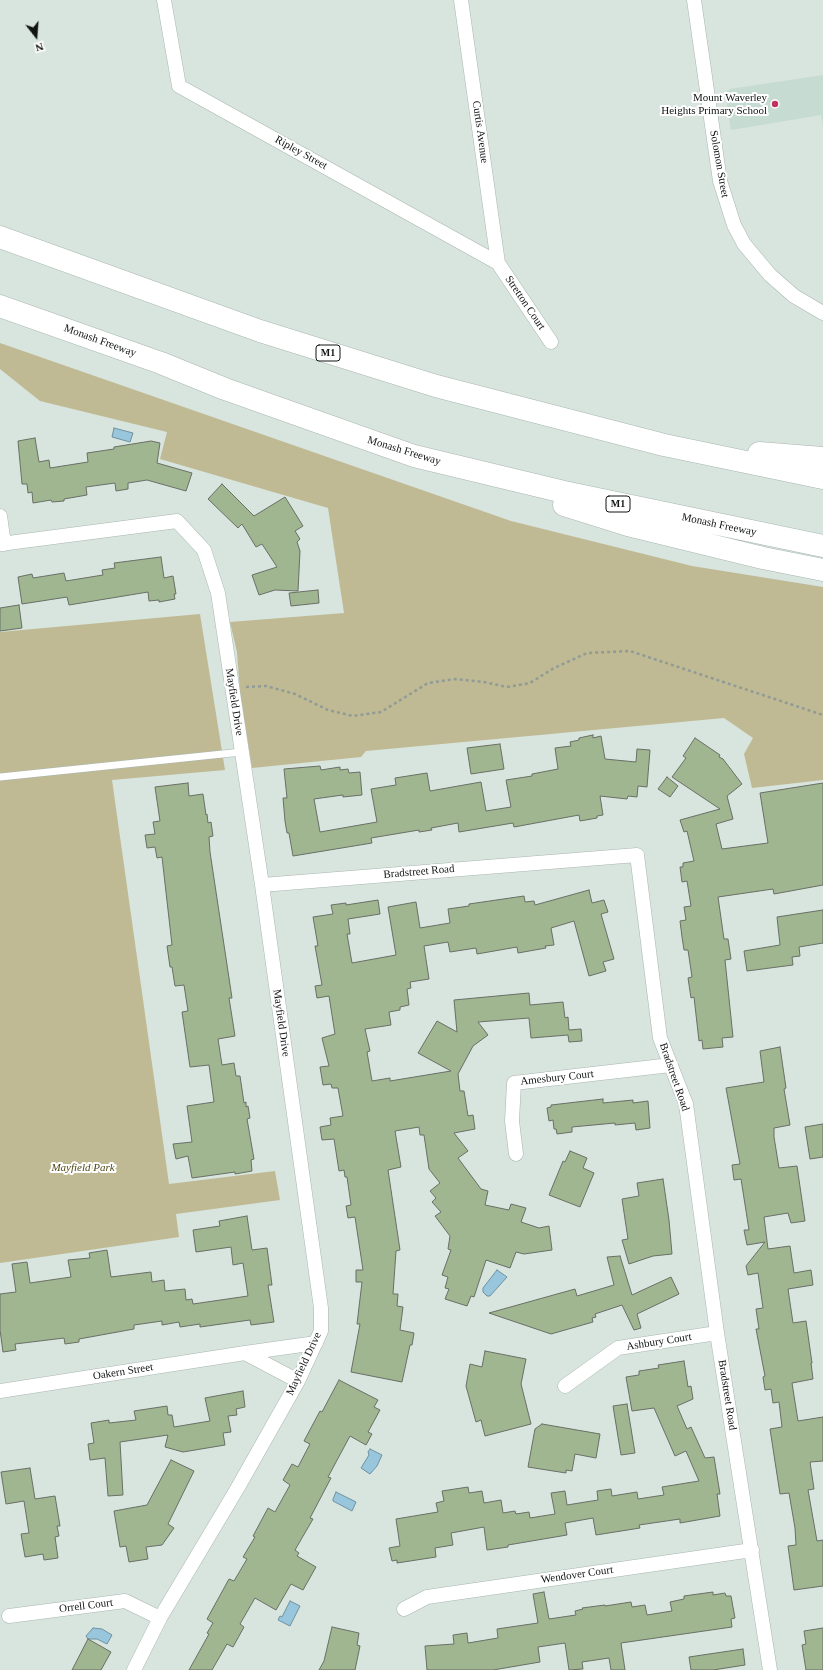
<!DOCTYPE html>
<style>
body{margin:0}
#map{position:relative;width:823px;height:1670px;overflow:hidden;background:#d8e4de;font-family:"Times New Roman",serif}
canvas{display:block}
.north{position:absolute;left:16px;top:16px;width:40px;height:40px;-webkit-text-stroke:3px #fff;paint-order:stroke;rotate:163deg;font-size:11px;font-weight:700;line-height:16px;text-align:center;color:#101412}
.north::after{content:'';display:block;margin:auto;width:14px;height:18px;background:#101412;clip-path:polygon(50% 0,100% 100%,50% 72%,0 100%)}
</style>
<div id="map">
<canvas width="823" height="1670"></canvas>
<div class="north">N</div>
</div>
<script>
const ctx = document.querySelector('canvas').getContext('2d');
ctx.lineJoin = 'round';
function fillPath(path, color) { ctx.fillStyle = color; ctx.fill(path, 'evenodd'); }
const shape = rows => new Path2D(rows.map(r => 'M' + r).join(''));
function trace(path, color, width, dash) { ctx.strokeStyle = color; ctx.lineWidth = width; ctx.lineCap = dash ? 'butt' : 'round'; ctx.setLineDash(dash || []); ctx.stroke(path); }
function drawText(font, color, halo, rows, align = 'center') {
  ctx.font = font + ' "Times New Roman",serif'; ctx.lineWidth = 4; ctx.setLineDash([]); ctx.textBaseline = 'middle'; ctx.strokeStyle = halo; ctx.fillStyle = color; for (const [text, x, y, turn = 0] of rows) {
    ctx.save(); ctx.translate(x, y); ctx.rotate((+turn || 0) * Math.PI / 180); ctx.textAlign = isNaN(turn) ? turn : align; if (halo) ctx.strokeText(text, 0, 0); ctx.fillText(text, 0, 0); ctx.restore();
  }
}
fillPath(shape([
 [823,75,823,126,821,115,731,130,725,93,730,89]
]), '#c6dbd1');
fillPath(shape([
 [0,343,511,521,692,566,823,587,823,780,752,788,744,754,753,738,724,718,366,751,361,757,252,768,240,692,237,652,230,622,344,613,328,508,160,459,167,432,40,401,0,369],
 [200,614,225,770,112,780,169,1184,275,1171,280,1200,176,1214,179,1237,0,1263,0,632]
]), '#bfba93');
const water = shape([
 [114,428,133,433,130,442,112,437,114,428],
 [497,1270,507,1277,490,1296,487,1296,483,1292,483,1288,497,1270],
 [370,1449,382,1455,377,1466,370,1474,361,1468,369,1455,368,1452,370,1449],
 [336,1492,356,1502,352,1511,333,1501,333,1499,336,1492],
 [290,1601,300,1606,290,1626,278,1620,280,1616,282,1617,290,1601],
 [93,1628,102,1629,112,1635,107,1644,97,1639,88,1639,86,1636,93,1628]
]);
fillPath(water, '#98c6dc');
trace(water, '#6f919f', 1);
const building = shape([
 [35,438,39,462,49,460,50,468,88,462,87,453,114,449,114,447,151,441,160,443,157,463,192,473,186,491,147,480,128,483,128,489,116,491,115,483,86,487,87,495,64,499,64,501,52,502,51,500,33,503,32,492,28,493,27,484,22,484,18,441,35,438],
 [222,484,254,516,285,497,303,526,295,531,300,539,297,542,300,551,298,591,275,590,259,595,252,575,277,567,262,544,256,547,242,524,238,528,208,499,222,484],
 [161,557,164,578,173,576,176,594,174,594,175,599,159,602,159,600,149,601,148,592,69,605,67,597,22,604,18,577,32,574,33,578,64,573,66,581,103,575,102,570,115,568,114,563,161,557],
 [318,590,319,603,291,606,289,593,318,590],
 [19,605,22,628,0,631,0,608,19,605],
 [593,735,593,738,601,736,605,759,636,762,637,749,650,750,647,787,638,786,637,797,628,796,627,799,600,796,603,815,597,816,597,818,580,821,579,815,514,827,513,823,459,832,458,823,431,828,432,830,419,832,419,830,371,838,372,843,293,856,289,833,287,833,285,821,283,798,287,798,284,769,320,766,321,770,340,767,340,770,348,769,349,773,360,772,362,795,343,797,343,795,314,799,320,832,377,822,371,789,396,785,395,778,427,773,430,791,481,782,486,811,511,807,506,780,532,776,532,774,558,769,555,748,571,746,570,742,579,740,579,738,593,735],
 [695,738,720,755,719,757,723,759,742,784,727,796,733,819,716,824,722,849,768,843,760,793,823,783,823,885,774,894,773,889,718,897,724,939,728,939,731,959,725,960,733,1037,722,1038,723,1047,703,1049,702,1040,699,1041,694,997,691,998,688,978,692,977,688,950,684,950,682,937,680,921,686,920,684,907,691,906,687,881,682,882,680,867,683,867,683,863,694,861,687,831,684,832,680,820,720,809,672,777,686,758,683,756,695,738],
 [500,744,504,769,471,774,467,748,500,744],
 [667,777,678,786,670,797,658,789,667,777],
 [188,783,189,796,203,794,206,815,207,814,208,823,211,822,213,836,209,837,210,852,232,998,229,998,235,1036,218,1039,222,1065,234,1063,236,1076,240,1076,244,1103,246,1102,246,1107,248,1106,250,1118,247,1119,254,1159,251,1160,252,1171,235,1174,235,1172,192,1178,188,1156,176,1159,173,1144,192,1142,187,1106,214,1102,209,1065,190,1067,182,1012,188,1011,184,985,175,986,172,967,170,967,167,946,172,945,162,857,157,858,155,847,147,848,145,835,155,834,153,822,160,821,155,787,188,783],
 [589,890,592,903,604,900,608,912,601,914,614,959,603,962,606,971,589,976,574,921,551,928,554,945,545,946,546,948,518,953,517,947,477,954,476,948,450,952,448,942,424,946,429,979,410,982,411,988,407,989,409,1005,400,1007,400,1010,389,1012,391,1025,365,1029,370,1051,367,1052,372,1081,390,1078,390,1081,451,1071,418,1053,437,1021,457,1032,454,1000,529,993,530,1005,563,1002,565,1018,568,1017,569,1030,581,1029,582,1041,569,1042,568,1035,531,1038,529,1018,478,1022,488,1035,473,1046,458,1074,460,1091,464,1091,468,1116,473,1115,475,1129,454,1133,468,1151,458,1158,481,1189,488,1191,485,1205,509,1210,511,1204,526,1208,521,1222,539,1228,549,1226,552,1250,524,1254,516,1252,510,1268,486,1260,474,1297,471,1296,467,1306,445,1299,449,1289,445,1288,448,1277,442,1275,451,1250,448,1249,450,1236,435,1216,441,1212,432,1202,436,1198,430,1191,440,1183,429,1169,424,1135,420,1135,419,1127,395,1131,401,1167,388,1170,400,1250,396,1251,393,1294,398,1294,397,1306,403,1307,400,1330,414,1333,412,1345,410,1345,402,1382,351,1372,360,1324,357,1324,362,1282,356,1282,356,1270,363,1270,355,1217,348,1218,346,1206,351,1205,347,1177,345,1177,344,1170,339,1171,334,1139,322,1140,320,1127,331,1125,330,1118,343,1116,338,1088,332,1088,331,1084,323,1085,320,1067,329,1066,322,1038,335,1034,329,996,317,998,315,986,322,985,315,946,318,946,313,917,333,914,331,905,346,903,346,905,378,900,380,914,348,919,350,934,347,934,352,963,396,955,388,907,416,902,420,928,450,923,448,909,469,906,469,904,524,896,525,902,534,901,535,905,589,890],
 [823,910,823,943,799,947,800,956,792,957,793,965,747,971,744,951,780,945,777,917,823,910],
 [780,1047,786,1088,784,1089,790,1125,774,1128,774,1137,779,1168,797,1166,805,1221,791,1223,788,1213,764,1217,768,1249,790,1246,794,1273,811,1270,813,1285,788,1289,793,1323,806,1321,812,1363,811,1363,813,1379,792,1383,798,1421,823,1417,823,1461,810,1462,814,1489,808,1490,817,1541,823,1540,823,1586,794,1590,788,1546,796,1545,795,1528,789,1493,780,1494,770,1429,782,1427,779,1402,773,1403,771,1389,765,1390,763,1377,765,1376,756,1329,759,1329,756,1309,763,1308,758,1273,748,1275,746,1266,765,1242,747,1245,744,1230,749,1230,741,1179,734,1180,732,1165,740,1164,726,1088,764,1082,760,1051,780,1047],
 [603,1099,603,1103,633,1100,633,1103,648,1101,650,1128,636,1130,635,1123,615,1125,615,1123,572,1127,572,1132,557,1134,556,1129,554,1129,553,1120,549,1121,547,1108,551,1107,551,1105,603,1099],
 [823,1124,823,1157,810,1159,805,1127,823,1124],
 [570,1151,587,1158,583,1168,594,1173,580,1207,549,1195,563,1161,565,1162,570,1151],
 [663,1179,669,1220,672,1254,653,1256,629,1264,622,1240,628,1239,622,1199,639,1196,637,1183,663,1179],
 [247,1216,252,1250,267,1248,272,1285,268,1285,274,1322,251,1325,250,1320,200,1327,200,1324,180,1327,179,1322,162,1325,162,1321,134,1325,134,1329,79,1339,79,1342,65,1344,64,1338,15,1344,16,1350,3,1352,0,1330,0,1294,16,1292,12,1264,27,1262,30,1283,71,1277,68,1260,90,1258,89,1253,107,1250,111,1277,151,1272,152,1282,164,1280,165,1291,185,1289,186,1300,192,1299,193,1304,248,1296,243,1263,233,1265,231,1247,196,1252,193,1230,220,1226,219,1221,247,1216],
 [620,1256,632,1295,671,1277,679,1294,637,1314,641,1328,634,1330,622,1305,595,1314,596,1317,592,1318,593,1322,551,1334,489,1313,575,1289,577,1296,614,1285,607,1257,620,1256],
 [485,1351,526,1359,521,1384,531,1424,485,1436,481,1420,476,1422,466,1386,470,1364,482,1367,485,1351],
 [684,1361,688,1387,691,1386,693,1399,677,1406,687,1429,691,1427,705,1458,714,1457,720,1494,717,1494,720,1516,680,1523,680,1519,639,1525,640,1528,596,1535,593,1518,565,1523,567,1535,508,1545,508,1547,487,1550,484,1527,451,1533,453,1545,435,1548,436,1557,397,1563,397,1560,392,1561,389,1548,400,1546,396,1519,438,1512,436,1503,444,1501,442,1491,468,1487,469,1493,482,1491,484,1503,501,1500,503,1513,515,1511,516,1514,529,1512,530,1518,555,1514,551,1493,565,1491,567,1505,598,1500,597,1491,611,1489,612,1496,637,1492,638,1499,664,1495,662,1487,699,1481,686,1451,675,1456,654,1408,632,1411,626,1377,639,1375,639,1371,659,1368,658,1365,684,1361],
 [339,1380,378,1400,374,1407,380,1410,368,1432,372,1434,366,1445,350,1436,328,1477,331,1478,310,1518,313,1519,295,1550,299,1553,297,1556,316,1567,303,1590,291,1584,276,1610,255,1598,240,1624,244,1627,233,1647,227,1644,212,1670,189,1670,209,1634,207,1633,213,1623,207,1619,229,1579,234,1581,247,1559,243,1557,255,1537,253,1536,268,1508,275,1512,290,1485,283,1480,292,1464,298,1467,310,1444,304,1441,320,1411,322,1412,339,1380],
 [243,1391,245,1407,236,1409,237,1415,228,1416,231,1432,223,1433,225,1445,183,1452,165,1447,168,1435,120,1442,123,1495,108,1496,105,1458,90,1460,88,1444,94,1443,91,1423,109,1420,109,1423,136,1420,134,1411,167,1406,168,1415,172,1415,174,1427,210,1421,205,1398,243,1391],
 [627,1404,635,1453,621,1455,613,1406,627,1404],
 [542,1424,600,1434,596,1458,575,1454,572,1471,566,1470,566,1473,528,1467,535,1429,542,1424],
 [171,1460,194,1471,168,1524,174,1528,162,1545,146,1547,148,1559,129,1562,126,1546,120,1547,114,1511,147,1505,171,1460],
 [30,1468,35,1499,55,1496,60,1526,57,1526,59,1536,55,1537,58,1558,44,1560,43,1554,25,1557,21,1534,29,1533,24,1501,6,1504,1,1472,30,1468],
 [544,1592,549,1619,576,1615,575,1611,583,1609,582,1608,605,1605,605,1606,631,1602,632,1607,645,1605,647,1615,672,1611,670,1602,684,1599,684,1596,713,1592,713,1595,725,1593,726,1596,731,1596,735,1618,731,1619,732,1627,621,1643,625,1670,611,1670,609,1658,582,1662,583,1669,569,1670,565,1643,538,1647,540,1662,493,1670,427,1670,425,1646,454,1644,453,1635,467,1633,468,1643,498,1638,497,1629,538,1623,533,1594,544,1592],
 [332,1627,359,1633,357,1645,360,1646,355,1670,319,1670,324,1661,332,1627],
 [823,1628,823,1670,806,1670,802,1645,806,1644,804,1631,823,1628],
 [88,1639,111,1652,101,1670,72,1670,88,1639],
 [743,1649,745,1665,713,1670,691,1670,689,1657,743,1649]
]);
fillPath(building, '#9fb691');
trace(building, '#696f65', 1);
const lane = shape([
 [0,777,242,752]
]);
const street = shape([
 [164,0,179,86,498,263],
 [461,0,498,263,551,342],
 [694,0,720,181,734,225,744,244,770,275,794,296,823,313],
 [0,516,4,544],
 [0,544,177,521,204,550,218,593,262,885,321,1308,321,1331,298,1381,237,1489,160,1618,134,1670],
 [262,885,637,855,660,1038,686,1104,717,1333,770,1670],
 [516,1154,512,1121,514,1083,671,1065],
 [298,1381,245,1353,316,1343],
 [565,1386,618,1348,717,1333],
 [0,1391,245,1353],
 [404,1609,427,1597,752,1550],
 [9,1616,125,1601,160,1618]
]);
const highway = shape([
 [0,237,260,331,436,386,664,445,823,478],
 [0,306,161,363,225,389,414,456,564,492,823,546],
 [759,453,823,458],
 [564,505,628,525,763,558,823,570]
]);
trace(lane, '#a9b6b0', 8);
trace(street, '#a9b6b0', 15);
trace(highway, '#a9b6b0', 23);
trace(shape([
 [246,687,266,686,295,694,328,710,353,716,381,712,428,683,455,679,484,682,507,687,530,683,554,668,587,653,630,651,823,715]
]), '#919b96', 2.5, [3, 3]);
trace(lane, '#fff', 7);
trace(street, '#fff', 14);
trace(highway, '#fff', 22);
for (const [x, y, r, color] of [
 [775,104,4,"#c03260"]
]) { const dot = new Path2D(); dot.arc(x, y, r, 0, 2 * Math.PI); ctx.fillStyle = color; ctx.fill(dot); trace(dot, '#fff', 1.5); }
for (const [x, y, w] of [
 [328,353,24],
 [618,504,24]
]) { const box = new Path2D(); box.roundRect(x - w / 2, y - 8, w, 16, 3); ctx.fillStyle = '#fff'; ctx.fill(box); trace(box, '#101412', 1); }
drawText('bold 10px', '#101412', null, [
 ["M1",328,353],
 ["M1",618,504]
]);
drawText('11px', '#101412', '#fff', [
 ["Mount Waverley",767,98],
 ["Heights Primary School",767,111]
], 'right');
drawText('11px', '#101412', '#fff', [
 ["Curtis Avenue",480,132,82],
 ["Ripley Street",301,153,29],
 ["Solomon Street",719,164,80],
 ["Stretton Court",525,303,56],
 ["Monash Freeway",100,341,20],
 ["Monash Freeway",404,451,17],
 ["Monash Freeway",719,525,12],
 ["Mayfield Drive",234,702,81],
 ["Bradstreet Road",419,872,-5],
 ["Mayfield Drive",281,1023,82],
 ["Bradstreet Road",674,1077,71],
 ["Amesbury Court",557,1078,-6],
 ["Ashbury Court",659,1342,-9],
 ["Mayfield Drive",304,1364,-65],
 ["Oakern Street",123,1372,-9],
 ["Bradstreet Road",727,1395,81],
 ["Wendover Court",577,1575,-8],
 ["Orrell Court",86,1606,-7]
]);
drawText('italic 11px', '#4f4815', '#fff', [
 ["Mayfield Park",83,1168]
]);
</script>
